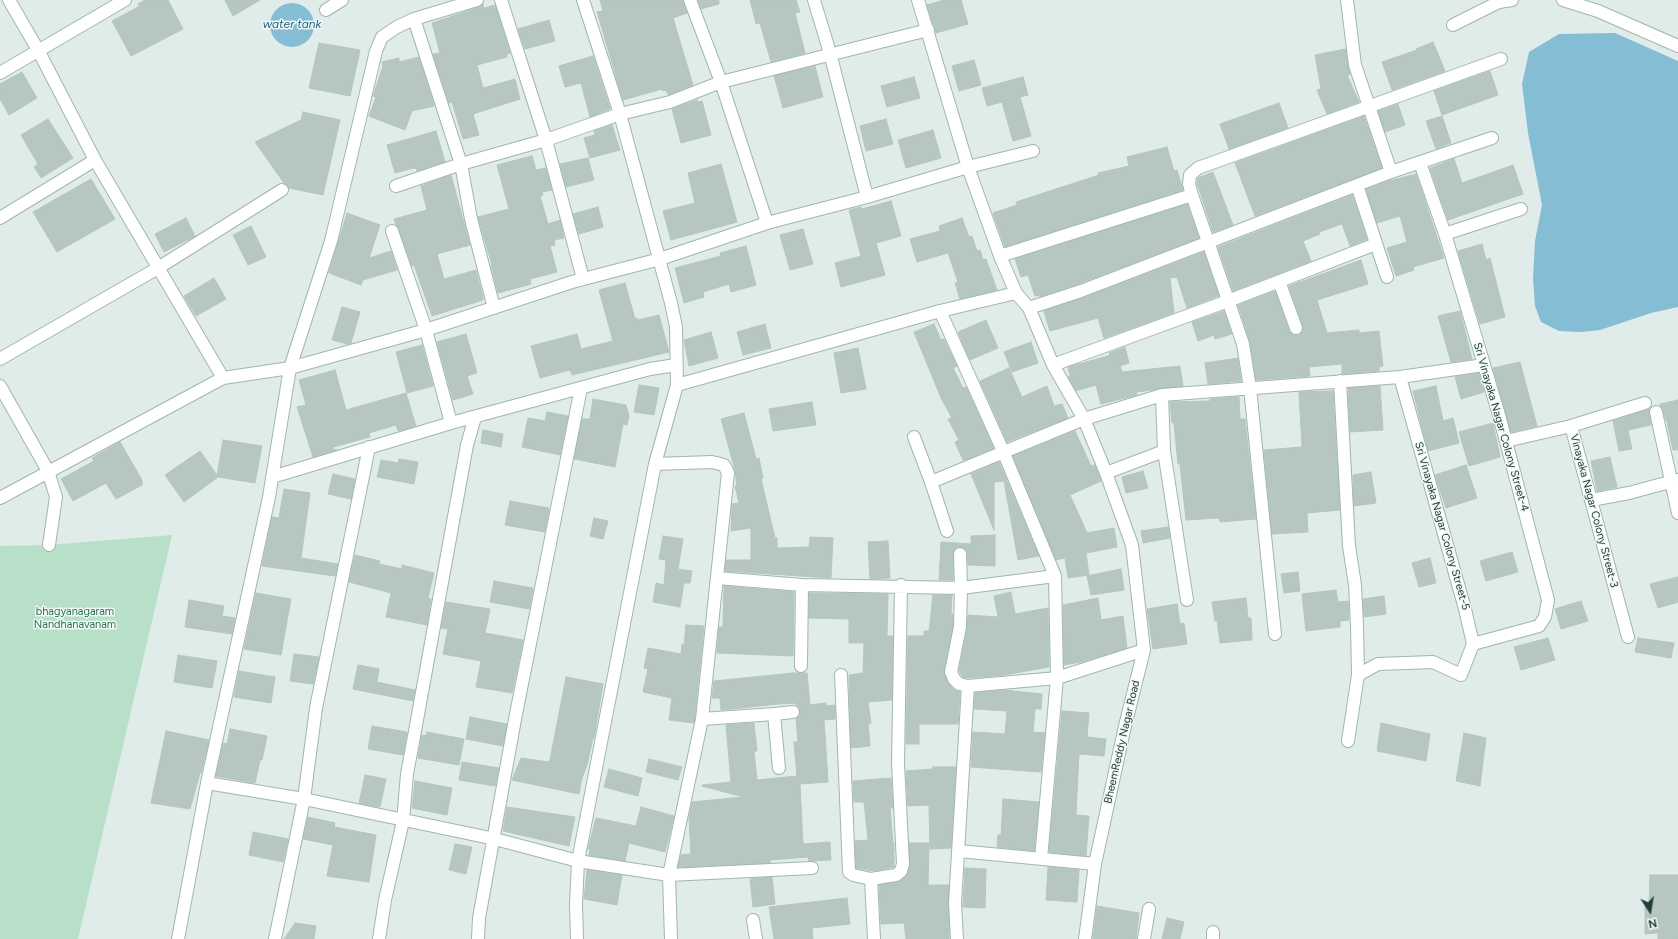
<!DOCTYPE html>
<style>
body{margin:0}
#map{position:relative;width:1678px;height:939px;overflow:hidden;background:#e0ece9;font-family:Figtree,sans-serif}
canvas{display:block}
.north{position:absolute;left:1630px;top:891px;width:40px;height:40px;-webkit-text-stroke:3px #f1f8f6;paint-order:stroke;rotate:168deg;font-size:11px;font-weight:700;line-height:16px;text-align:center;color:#203e3a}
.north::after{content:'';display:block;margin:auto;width:14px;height:18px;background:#203e3a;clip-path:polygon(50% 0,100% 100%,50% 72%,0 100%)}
</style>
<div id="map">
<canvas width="1678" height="939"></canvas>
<div class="north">N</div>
</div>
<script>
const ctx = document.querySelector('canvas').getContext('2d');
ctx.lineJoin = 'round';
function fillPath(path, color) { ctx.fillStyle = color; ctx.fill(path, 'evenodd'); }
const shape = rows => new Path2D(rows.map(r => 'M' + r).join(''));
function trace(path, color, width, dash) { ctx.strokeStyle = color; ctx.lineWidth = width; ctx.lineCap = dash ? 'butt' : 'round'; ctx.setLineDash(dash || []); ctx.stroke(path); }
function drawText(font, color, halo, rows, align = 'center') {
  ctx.font = font + ' Figtree,sans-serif'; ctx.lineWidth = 3; ctx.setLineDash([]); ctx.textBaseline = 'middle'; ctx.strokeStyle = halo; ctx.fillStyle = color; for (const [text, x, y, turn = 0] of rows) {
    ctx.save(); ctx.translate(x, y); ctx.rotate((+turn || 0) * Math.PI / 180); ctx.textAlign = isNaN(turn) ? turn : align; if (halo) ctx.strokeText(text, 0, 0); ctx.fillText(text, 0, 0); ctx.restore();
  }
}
fillPath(shape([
 [172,535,78,939,0,939,0,546,49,545]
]), '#b8dfc8');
fillPath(shape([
 '270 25a22 22 0 1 1 44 0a22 22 0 1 1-44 0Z',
 [1615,33,1678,61,1678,307,1651,313,1600,330,1581,332,1559,331,1541,322,1535,306,1533,279,1535,241,1542,205,1528,133,1522,84,1529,52,1559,34]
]), '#85bdd5');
const building = shape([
 [145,0,168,0,183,29,131,56,112,21,140,6,138,4,145,0],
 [225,0,260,0,233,16,225,0],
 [600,0,683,0,687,13,673,18,693,85,668,95,666,90,663,91,662,89,623,100,597,12,603,11,600,0],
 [698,0,719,0,719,4,701,9,698,0],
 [750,0,796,0,800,12,795,13,805,53,771,62,760,23,756,24,750,0],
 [944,0,961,0,968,24,936,33,927,5,944,0],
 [483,4,484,8,495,5,510,53,507,54,507,57,477,65,483,88,515,79,520,99,473,114,479,135,463,139,452,102,449,103,433,54,440,53,432,23,479,7,483,4],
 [549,20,555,41,525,49,518,29,549,20],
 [1433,42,1445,71,1392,90,1382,62,1417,50,1416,49,1433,42],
 [319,43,360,50,350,96,309,88,319,43],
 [1346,49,1350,75,1347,75,1359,102,1327,114,1317,90,1321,89,1315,55,1346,49],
 [593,56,610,109,590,117,581,83,565,87,559,66,593,56],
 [419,57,434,106,412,111,405,130,369,116,376,97,373,96,383,66,382,62,399,58,399,62,419,57],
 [974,60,981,85,959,91,952,66,974,60],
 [815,66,823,97,783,108,774,76,815,66],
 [1490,71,1498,95,1442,115,1434,91,1490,71],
 [22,72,37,98,9,115,0,99,0,84,22,72],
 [914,77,920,98,887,107,881,86,914,77],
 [1023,77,1028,95,1020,97,1031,136,1013,141,1002,102,987,106,982,88,1023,77],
 [697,100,697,102,702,101,711,135,681,143,672,109,697,100],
 [1279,103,1288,128,1229,149,1220,124,1279,103],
 [1398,104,1405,125,1385,132,1378,111,1398,104],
 [303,112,340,120,323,195,289,188,284,183,255,142,301,120,303,112],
 [1364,116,1382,168,1255,216,1235,163,1364,116],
 [1442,116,1451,143,1436,149,1426,121,1442,116],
 [48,119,73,158,41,178,34,167,38,164,21,135,48,119],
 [886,119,893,144,866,151,860,126,886,119],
 [612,125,620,150,590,158,584,138,595,135,594,131,612,125],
 [933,130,941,158,906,168,898,140,933,130],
 [436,131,445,162,417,171,416,168,410,169,395,173,387,145,436,131],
 [1167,147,1174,171,1177,170,1183,190,1005,247,993,213,1017,205,1016,202,1099,175,1098,173,1129,166,1127,157,1167,147],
 [532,156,536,170,546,168,552,190,542,192,543,195,540,196,548,224,560,220,564,238,554,240,555,245,550,246,557,272,530,279,531,284,498,293,491,265,492,265,478,217,509,209,497,165,532,156],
 [588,158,594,180,566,187,560,164,588,158],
 [1454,159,1462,183,1513,165,1523,194,1448,220,1430,168,1454,159],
 [721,164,737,222,671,240,663,211,695,203,688,173,721,164],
 [1213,172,1233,225,1213,232,1197,183,1198,178,1213,172],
 [1416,174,1444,258,1413,267,1414,270,1396,276,1387,248,1407,242,1400,216,1377,223,1366,189,1389,181,1416,174],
 [451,175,470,245,437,254,444,279,476,270,483,297,483,300,432,316,414,265,412,266,394,219,427,210,421,186,451,175],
 [91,179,115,219,57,252,33,212,91,179],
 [1352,195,1367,239,1350,246,1342,224,1319,232,1320,234,1303,241,1311,261,1233,291,1218,247,1352,195],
 [891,201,901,236,876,243,885,275,841,287,835,263,861,256,849,210,861,207,862,209,891,201],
 [1187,204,1199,238,1078,284,1040,297,1039,295,1035,296,1028,275,1021,277,1015,259,1187,204],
 [598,207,603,227,579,234,573,214,598,207],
 [347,213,380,225,369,258,391,251,397,270,363,280,361,285,329,273,347,213],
 [186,218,195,236,164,252,155,234,186,218],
 [962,218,969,237,972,236,977,251,980,250,983,260,986,259,997,290,960,299,955,283,958,282,948,253,917,262,910,239,940,231,939,226,962,218],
 [251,226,266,257,248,265,233,235,251,226],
 [803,229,813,264,790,270,780,235,803,229],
 [1482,244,1486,260,1490,258,1505,317,1480,324,1458,251,1482,244],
 [746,246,756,285,731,292,729,284,703,292,704,297,684,303,675,268,721,256,720,253,746,246],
 [1204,252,1219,296,1187,308,1177,277,1170,278,1174,313,1104,338,1098,318,1050,331,1044,311,1083,298,1204,252],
 [1361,260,1368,284,1317,300,1327,333,1359,330,1359,333,1379,331,1383,366,1379,367,1379,371,1342,374,1342,364,1309,367,1310,376,1256,380,1250,342,1238,305,1275,291,1289,331,1294,335,1299,335,1302,332,1303,326,1289,286,1361,260],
 [214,278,226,299,196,316,184,296,214,278],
 [625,283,635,319,637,318,638,320,659,315,669,352,572,375,570,370,540,378,531,346,577,334,581,349,613,341,599,290,625,283],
 [342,307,360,312,351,343,347,344,332,340,342,307],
 [1224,311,1232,334,1215,339,1214,335,1198,341,1192,322,1224,311],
 [1460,311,1472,359,1451,362,1438,316,1460,311],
 [986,320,998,348,970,360,958,332,986,320],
 [765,324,771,348,743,355,737,332,765,324],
 [934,324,941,340,944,339,957,366,953,368,963,388,966,387,994,448,965,460,963,460,955,442,959,440,948,419,952,418,941,398,914,332,934,324],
 [711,332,718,358,689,366,684,340,711,332],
 [466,334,477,373,467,376,473,394,453,400,437,342,466,334],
 [1031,342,1038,363,1012,372,1004,352,1031,342],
 [422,345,433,386,407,393,396,352,422,345],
 [1125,347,1129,363,1120,366,1122,372,1180,366,1183,386,1136,392,1137,395,1101,404,1096,385,1076,391,1068,377,1070,376,1068,367,1108,356,1110,355,1109,353,1125,347],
 [858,348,866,389,841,393,834,353,858,348],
 [1238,358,1241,381,1208,384,1205,363,1238,358],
 [1520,362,1537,426,1511,432,1493,368,1520,362],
 [1009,368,1022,397,1047,386,1054,406,1062,404,1068,418,1007,442,980,381,1009,368],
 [335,370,346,410,406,393,416,426,398,431,396,425,369,433,370,437,330,448,337,450,313,457,297,407,306,405,299,380,335,370],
 [1479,373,1484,392,1461,399,1455,377,1479,373],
 [639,385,659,388,654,415,634,412,639,385],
 [1380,386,1383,430,1350,432,1348,388,1380,386],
 [1436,386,1443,421,1453,418,1459,443,1428,451,1413,391,1436,386],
 [1333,391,1340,510,1307,513,1308,532,1272,534,1264,450,1302,447,1299,392,1333,391],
 [1239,397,1240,419,1245,419,1256,519,1220,522,1219,518,1186,520,1180,464,1178,464,1174,423,1172,423,1170,402,1210,401,1210,399,1239,397],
 [593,399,626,405,629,416,627,425,623,424,615,467,574,459,582,419,590,419,593,399],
 [1678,400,1678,450,1673,450,1667,422,1660,404,1678,400],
 [812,402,816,425,773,431,769,409,812,402],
 [1649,409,1651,425,1628,430,1632,449,1619,451,1613,421,1649,409],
 [547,412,568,416,560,455,522,447,528,418,545,421,547,412],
 [744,413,756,459,759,458,763,478,761,479,775,538,777,538,777,548,809,547,810,537,833,538,831,578,725,571,726,560,751,560,751,528,731,531,732,504,739,503,735,486,737,486,735,470,721,419,744,413],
 [1493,423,1500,457,1469,466,1459,432,1493,423],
 [483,430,503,434,501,447,481,443,483,430],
 [1075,431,1091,466,1095,465,1101,481,1070,495,1087,533,1114,528,1117,547,1086,553,1089,575,1068,578,1065,558,1056,560,1013,456,1075,431],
 [223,440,262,446,255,483,218,477,184,502,165,475,200,451,217,475,223,440],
 [120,442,142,480,142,485,116,499,106,483,73,501,61,479,94,461,92,458,120,442],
 [1610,457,1617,487,1597,491,1591,461,1610,457],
 [399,459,418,462,414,484,377,477,381,460,398,463,399,459],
 [999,462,1039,556,1018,560,1004,481,994,482,994,530,971,474,999,462],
 [1466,465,1477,498,1446,508,1435,475,1466,465],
 [1143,471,1148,488,1126,493,1122,477,1143,471],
 [1371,472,1376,503,1354,506,1353,475,1371,472],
 [333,474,355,479,351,499,328,494,333,474],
 [284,489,310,493,301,558,338,564,335,576,262,566,272,517,279,518,284,489],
 [510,501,549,508,545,532,505,525,510,501],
 [594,518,608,521,603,539,590,536,594,518],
 [1168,527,1170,538,1143,543,1141,531,1168,527],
 [995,535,995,566,968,565,967,550,959,547,956,548,953,554,953,580,939,580,941,542,971,544,971,536,995,535],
 [663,536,683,539,678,569,692,571,690,583,684,583,680,607,653,602,656,583,664,585,666,560,659,559,663,536],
 [888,541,890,578,870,579,868,542,888,541],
 [1512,552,1518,572,1486,581,1480,561,1512,552],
 [355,555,380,561,379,564,402,569,402,565,434,573,428,598,431,599,427,625,386,617,391,593,349,582,355,555],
 [1430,558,1436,583,1419,587,1412,563,1430,558],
 [1121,569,1124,590,1091,595,1087,576,1121,569],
 [1298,572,1300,591,1284,593,1281,574,1298,572],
 [1678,577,1678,602,1658,608,1650,584,1678,577],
 [494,581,533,588,529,609,490,602,494,581],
 [724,586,794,592,793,656,717,653,719,627,723,627,724,586],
 [1336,590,1338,602,1348,601,1349,620,1340,621,1340,627,1306,631,1302,594,1336,590],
 [1011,592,1015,614,1048,608,1049,667,1004,675,968,678,963,677,959,671,967,628,968,615,998,617,994,596,1011,592],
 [256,593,291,599,281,655,244,649,256,593],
 [809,593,888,594,887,636,893,636,892,700,868,702,871,723,868,724,870,746,851,748,849,675,863,673,864,643,849,643,849,619,809,618,809,593],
 [933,595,952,595,951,614,953,614,953,626,944,671,949,684,954,690,960,692,958,724,919,724,919,744,906,744,908,636,924,636,924,631,929,631,933,595],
 [1384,596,1386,614,1364,617,1363,599,1384,596],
 [1098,598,1101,620,1123,616,1127,648,1081,662,1064,665,1063,605,1098,598],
 [1246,598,1248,618,1251,618,1252,640,1220,643,1217,620,1215,621,1212,602,1246,598],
 [189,600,224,606,222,616,235,618,232,634,185,627,189,600],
 [1581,601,1588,621,1561,629,1555,609,1581,601],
 [446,602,490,609,485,633,523,640,512,693,476,687,481,661,443,654,448,629,441,628,446,602],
 [1177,604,1180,624,1184,623,1187,644,1153,649,1147,609,1177,604],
 [686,625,704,626,694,723,669,720,672,698,643,692,648,669,644,668,648,648,681,654,682,644,684,645,686,625],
 [1548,638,1555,660,1521,670,1514,647,1548,638],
 [1638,638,1674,643,1671,658,1635,652,1638,638],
 [294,654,319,657,313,684,290,681,294,654],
 [178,655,217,661,212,688,174,682,178,655],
 [358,665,379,669,377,682,415,690,413,701,353,689,358,665],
 [239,671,275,677,271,703,234,697,239,671],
 [793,673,807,673,810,705,826,703,826,706,835,705,835,719,824,720,828,782,800,784,803,844,830,842,831,860,809,861,808,857,770,860,770,863,678,867,681,855,691,854,689,819,692,802,743,797,702,786,702,785,731,782,726,725,754,723,757,751,754,751,757,780,797,776,794,742,798,742,796,719,800,715,799,707,794,703,779,704,721,710,720,698,712,698,714,681,793,673],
 [566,677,603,684,594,738,593,738,587,765,582,778,579,794,512,780,521,758,548,762,550,760,566,677],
 [1004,690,1042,694,1041,709,1035,709,1033,732,1045,733,1041,772,971,767,973,732,1005,734,1007,711,974,709,975,693,1004,690],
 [1062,711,1089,713,1087,737,1106,739,1104,756,1079,754,1076,815,1089,816,1086,856,1049,852,1062,711],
 [470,717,507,724,503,746,466,739,470,717],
 [1381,723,1430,734,1426,761,1377,751,1381,723],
 [372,726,407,732,403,755,368,749,372,726],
 [230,729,267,736,262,760,260,760,255,783,216,776,223,743,227,744,230,729],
 [166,731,209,740,201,773,200,773,190,809,151,803,166,731],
 [427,732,464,739,459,765,418,758,422,735,426,736,427,732],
 [1464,733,1486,738,1480,786,1456,781,1464,733],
 [649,759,682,767,678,780,646,772,649,759],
 [462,762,499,768,495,786,459,780,462,762],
 [933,767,956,767,951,848,930,849,929,805,908,806,906,771,933,769,933,767],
 [609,769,642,778,638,796,604,787,609,769],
 [365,775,386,779,380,807,359,803,365,775],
 [891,778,893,808,890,808,893,843,894,843,894,867,874,871,856,868,855,841,868,840,864,802,854,802,853,781,891,778],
 [415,781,452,788,447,815,412,808,415,781],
 [1003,799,1039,802,1034,851,997,847,998,835,1001,835,1003,799],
 [507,807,575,817,569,846,503,831,507,807],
 [641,807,674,816,665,852,629,843,625,861,589,855,590,850,588,849,596,818,636,826,641,807],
 [308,817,335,823,334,827,376,835,369,882,327,876,333,845,303,839,308,817],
 [253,832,288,839,283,862,249,855,253,832],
 [909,843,929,843,928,885,949,885,949,939,906,939,904,923,881,924,879,885,898,882,906,877,910,864,909,843],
 [455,844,472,847,466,874,449,870,455,844],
 [1048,867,1079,870,1077,902,1046,900,1048,867],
 [965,868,986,869,985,908,963,907,965,868],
 [587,870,622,875,617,905,584,899,587,870],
 [1650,875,1678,875,1678,939,1658,939,1658,933,1645,934,1645,904,1649,904,1650,875],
 [772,877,775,904,753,907,750,879,772,877],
 [847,898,850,924,812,928,813,939,774,939,769,907,847,898],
 [1097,906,1139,913,1136,939,1093,939,1097,906],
 [1167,918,1184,922,1180,939,1162,939,1167,918],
 [295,923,316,926,314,939,284,939,295,923]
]);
fillPath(building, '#b6c7c2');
trace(building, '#b3c6c1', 1);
const minor = shape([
 [501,0,546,140,583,279],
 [690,0,721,82,767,223],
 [814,0,830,53,867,197],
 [1347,0,1355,65,1391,172],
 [1563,0,1598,11,1678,46],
 [326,10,342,0],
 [414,19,461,164,471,219,494,308],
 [1453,25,1499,2,1512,0],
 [0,73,125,0],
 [1420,163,1445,234,1499,415,1548,600,1545,617,1539,626,1473,644],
 [1357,185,1387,277],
 [396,186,461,164,546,140,620,114,670,102,721,82,928,30],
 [1192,195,1243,344,1250,388,1275,634],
 [0,218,95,160],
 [392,231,426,330,451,423],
 [1445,234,1521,209],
 [1000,256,1192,195,1189,184,1190,175,1198,168,1501,59],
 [1279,281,1296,328],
 [1016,293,1029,308,1053,365,1084,419,1106,473,1132,545,1144,650,1125,726,1095,864,1085,939],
 [1029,308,1081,291,1391,172,1492,138],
 [940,311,1003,451,1055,576,1057,678,1041,859],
 [0,359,158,268,282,190],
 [1053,365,1228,301,1376,244],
 [223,378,290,368,426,330,572,282,660,259,767,223,867,197,968,167,1033,151],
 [1340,381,1349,546,1355,585,1357,625,1358,675,1348,741],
 [677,385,940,311,1016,293,1000,256,968,167,918,0],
 [0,386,48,471,56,497,49,545],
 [1162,395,1164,451],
 [1656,412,1678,513],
 [1571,426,1645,403],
 [914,437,931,482],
 [1506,441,1571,426,1628,637],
 [655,464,712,462,724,465,728,473,702,719,669,875,671,939],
 [1106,473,1164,451,1187,600],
 [272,477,451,423,650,369,676,365],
 [0,498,223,378,95,160,38,50,9,0],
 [1591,500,1629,493,1677,480],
 [947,531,931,482,1084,419,1162,395,1400,377,1484,365],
 [717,578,802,585,961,588,1055,576],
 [801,666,802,585],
 [841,675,849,872,853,875,871,879,896,875,901,871,903,864,898,763,901,585],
 [1358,675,1378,664,1433,662,1461,675,1473,644,1465,609,1400,377],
 [968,686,1057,678,1144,650],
 [774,714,793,712],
 [702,719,774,714,779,768],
 [207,783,304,799,495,839,578,861,669,875,812,868],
 [959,851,1095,864],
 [871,879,874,939],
 [753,920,756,939],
 [178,939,207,783,269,497,290,368,331,241,376,51,382,37,397,27,414,19,477,0],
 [275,939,304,799,316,708,369,447],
 [379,939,385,900,403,821,407,774,415,731,467,445,475,417],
 [478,939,479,918,516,714,581,388],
 [577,939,576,904,578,861,655,464,677,385,676,327,671,303,620,114,583,0],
 [957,939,955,903,968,686,959,684,954,679,951,672,960,627,961,588,960,554],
 [1144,939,1149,909],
 [1213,939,1213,932]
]);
trace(minor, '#a3b4b1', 14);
trace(minor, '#fff', 12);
drawText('11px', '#203e3a', '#f1f8f6', [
 ["Sri Vinayaka Nagar Colony Street-4",1501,427,74],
 ["Vinayaka Nagar Colony Street-3",1594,511,75],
 ["Sri Vinayaka Nagar Colony Street-5",1442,526,74],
 ["BheemReddy Nagar Road",1122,742,-77]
]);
drawText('11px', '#287752', '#f1f8f6', [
 ["bhagyanagaram",75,612],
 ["Nandhanavanam",75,625]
]);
drawText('italic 12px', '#175d7d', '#f1f8f6', [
 ["water tank",292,24]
]);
</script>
